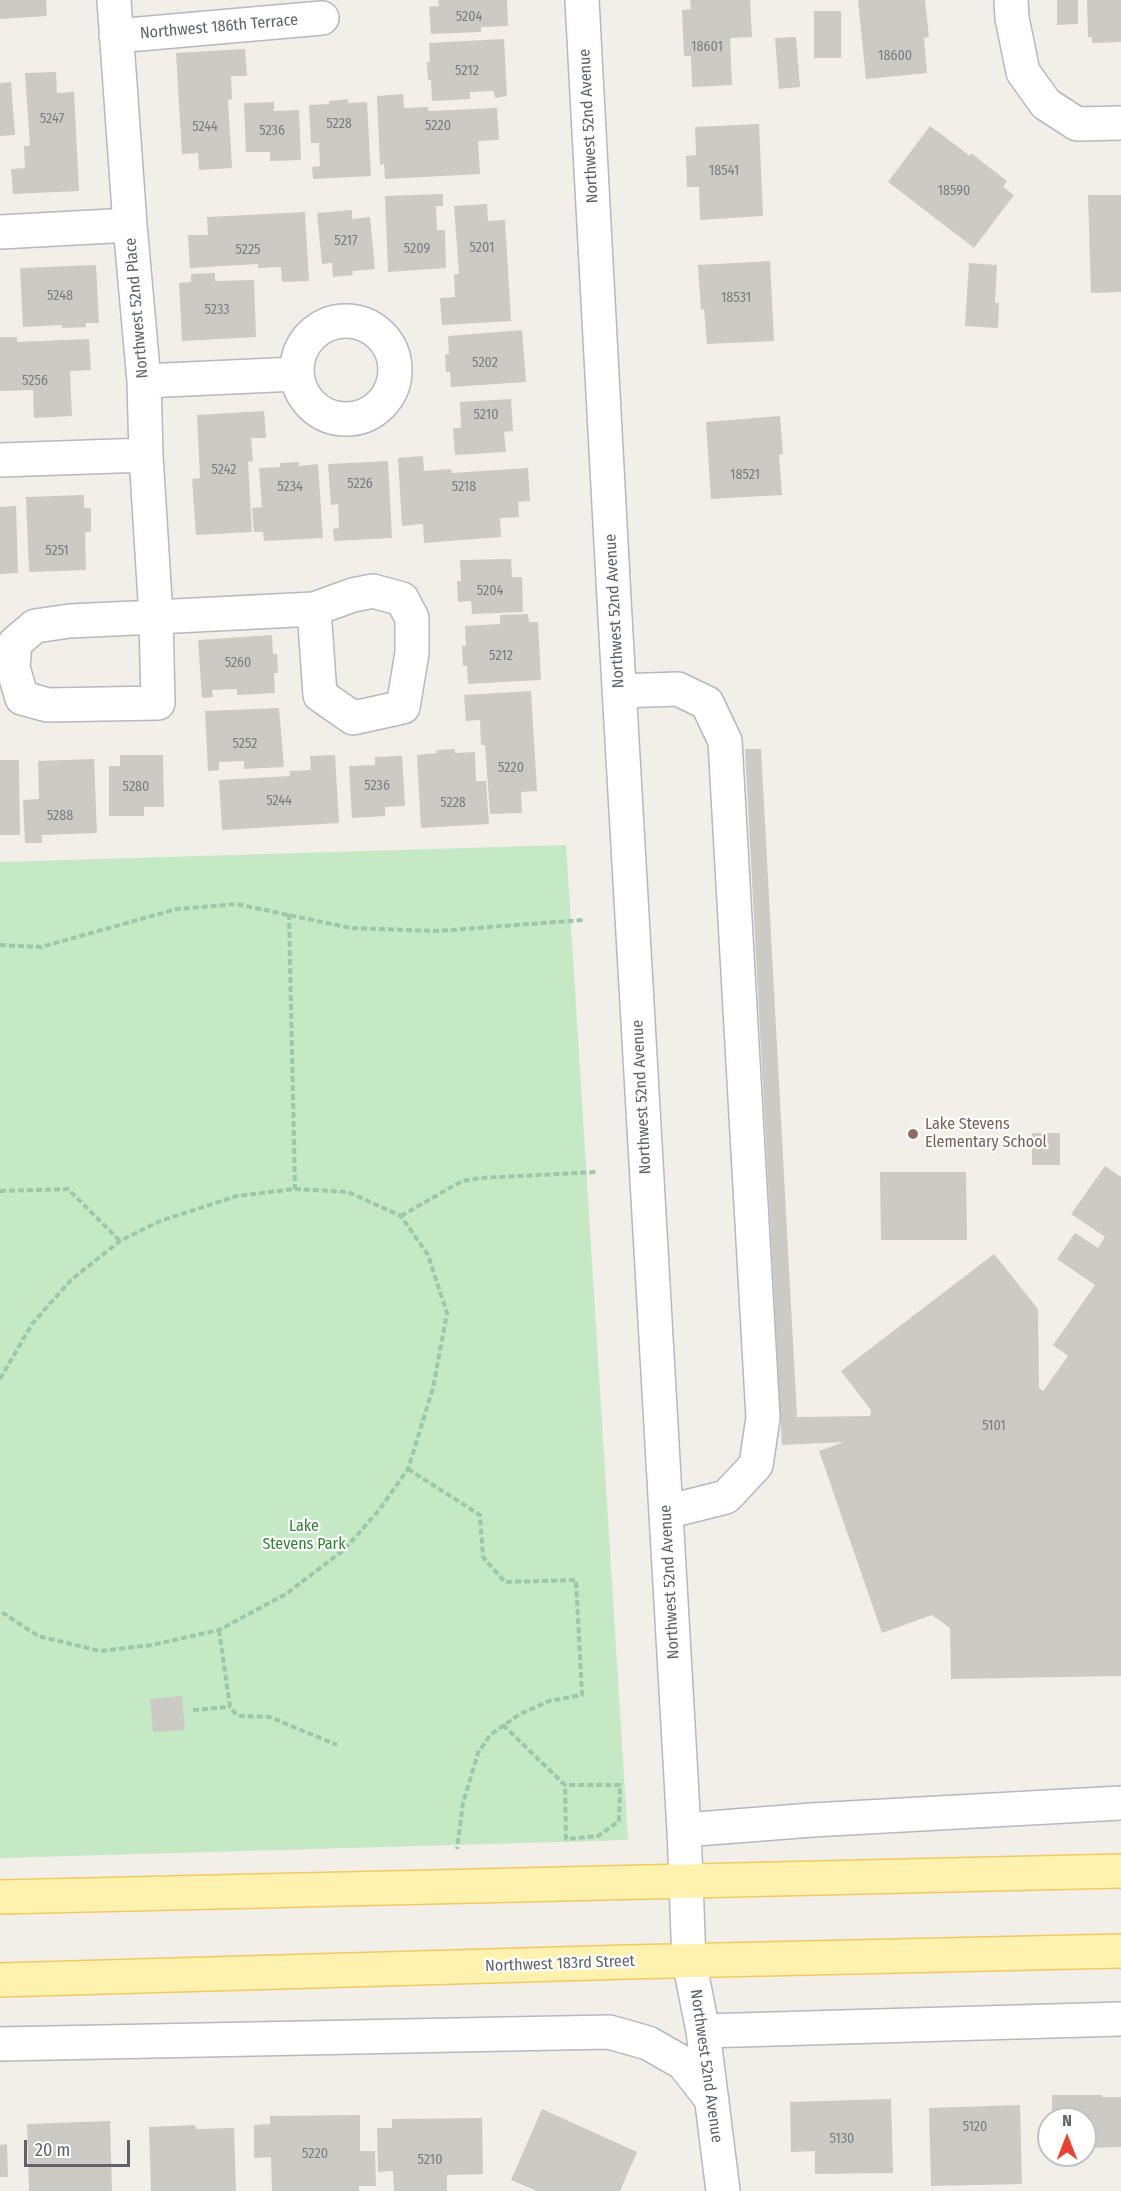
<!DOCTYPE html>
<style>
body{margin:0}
#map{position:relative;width:1121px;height:2191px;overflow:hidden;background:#f1efe8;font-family:"Fira Sans Condensed",sans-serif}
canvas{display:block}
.north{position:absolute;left:1037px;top:2107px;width:60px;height:60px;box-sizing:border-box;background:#fff;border:2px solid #bfc1c3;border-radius:50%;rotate:0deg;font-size:16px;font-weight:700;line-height:24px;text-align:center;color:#5f6368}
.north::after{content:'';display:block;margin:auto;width:21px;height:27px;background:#ea4335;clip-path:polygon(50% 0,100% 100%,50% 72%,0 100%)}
.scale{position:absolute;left:24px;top:2140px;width:106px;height:27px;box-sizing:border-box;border:3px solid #5f6368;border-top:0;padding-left:8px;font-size:18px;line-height:21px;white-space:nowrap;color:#5f6368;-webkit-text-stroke:4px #fff;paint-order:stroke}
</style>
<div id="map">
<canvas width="1121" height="2191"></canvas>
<div class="north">N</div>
<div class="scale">20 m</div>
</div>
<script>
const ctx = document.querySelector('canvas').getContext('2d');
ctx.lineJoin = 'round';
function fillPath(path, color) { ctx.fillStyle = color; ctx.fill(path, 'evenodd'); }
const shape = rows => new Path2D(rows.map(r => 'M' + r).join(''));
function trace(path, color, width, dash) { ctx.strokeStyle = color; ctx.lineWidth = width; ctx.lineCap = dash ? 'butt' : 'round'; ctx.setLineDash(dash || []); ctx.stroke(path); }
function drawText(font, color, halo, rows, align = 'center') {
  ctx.font = font + ' "Fira Sans Condensed",sans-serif'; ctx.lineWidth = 4.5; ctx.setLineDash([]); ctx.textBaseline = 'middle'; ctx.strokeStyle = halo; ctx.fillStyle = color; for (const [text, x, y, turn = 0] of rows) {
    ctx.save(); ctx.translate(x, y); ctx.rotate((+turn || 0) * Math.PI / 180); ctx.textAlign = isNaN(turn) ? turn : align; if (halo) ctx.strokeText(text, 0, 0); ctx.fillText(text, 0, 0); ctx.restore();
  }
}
fillPath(shape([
 [566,845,628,1840,0,1858,0,862]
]), '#c5e8c5');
fillPath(shape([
 [0,0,46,0,47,16,0,19],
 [438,0,507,0,508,26,481,27,481,32,431,34,429,7,439,6],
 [690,0,750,0,752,37,730,38,732,85,692,87,691,56,684,56,682,10,691,9],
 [858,0,925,0,929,37,924,38,927,73,866,79],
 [1057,0,1078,0,1078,24,1057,25],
 [1087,0,1121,0,1121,42,1092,43,1092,37,1088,37],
 [814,11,841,11,841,58,814,58],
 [796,37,800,87,779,89,775,38],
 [504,39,507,96,495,98,494,91,470,92,470,99,432,101,431,80,428,80,427,62,430,62,429,43],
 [245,49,247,76,231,76,232,99,228,100,232,168,199,170,198,153,182,154,176,53],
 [56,72,57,93,74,92,79,191,13,194,11,169,25,168,24,146,30,146,25,73],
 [11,82,15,135,0,136,0,83],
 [403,94,404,108,428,107,428,111,497,108,499,140,478,141,480,174,385,179,384,164,380,165,377,96],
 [348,99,348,103,367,102,371,176,313,179,312,167,320,166,319,143,311,143,309,105,329,104,329,101],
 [274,102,274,111,299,110,301,160,270,161,270,152,246,152,244,103],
 [759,124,763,216,700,220,699,187,687,187,686,156,696,155,695,127],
 [930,126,970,156,971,153,1007,181,1003,187,1014,195,974,248,888,182],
 [443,194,443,206,436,206,437,230,445,230,446,268,388,272,385,196],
 [1088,195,1121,195,1121,292,1091,293],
 [487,204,488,221,505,220,511,321,442,325,440,298,455,297,454,274,459,274,454,206],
 [352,210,352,219,370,217,375,269,352,271,353,275,333,277,332,263,322,264,317,213],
 [305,212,309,281,282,282,281,267,258,268,258,264,190,268,188,235,208,235,207,217],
 [770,261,774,341,707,344,704,309,701,310,698,265],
 [969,263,997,265,995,303,999,303,998,328,965,326],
 [96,265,99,323,86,323,86,327,62,328,62,325,23,327,20,268],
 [215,273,215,281,254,280,256,337,182,341,179,283,191,282,191,274],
 [522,330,526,382,451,387,450,372,446,372,445,355,449,354,448,336],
 [0,337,17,337,17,342,89,339,91,370,70,371,72,416,34,418,33,390,0,391],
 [511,399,513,431,504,432,506,452,455,455,453,428,461,428,460,402],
 [264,411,266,438,251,438,253,461,248,462,252,532,196,535,192,479,200,478,197,415],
 [780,416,783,454,779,455,782,495,711,499,706,422],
 [423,456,424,471,451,469,452,473,528,468,530,501,518,502,519,517,500,518,501,537,424,543,423,524,402,526,398,458],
 [388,461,392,538,334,541,333,529,339,528,338,504,331,505,328,464],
 [299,462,299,466,318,464,323,538,264,541,263,532,254,532,252,508,262,507,259,468,280,467,280,463],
 [84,495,84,508,91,508,91,532,85,532,86,570,29,572,26,497],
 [16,506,18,573,0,574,0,507],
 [511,559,512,577,522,577,523,612,472,614,471,601,458,602,457,581,461,581,460,560],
 [528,614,529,622,538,622,541,680,468,684,467,666,463,666,462,646,466,646,465,626,500,624,500,615],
 [272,635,273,654,277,654,278,673,274,673,275,693,237,695,237,689,212,690,213,697,202,698,198,640],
 [531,691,537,791,521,792,522,813,490,814,485,745,481,745,480,720,466,721,464,695],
 [279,708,284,767,244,769,244,761,219,762,219,770,208,771,205,711],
 [455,749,455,753,475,752,476,781,486,781,489,824,421,828,417,755,437,753,436,750],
 [745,749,761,749,797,1417,870,1416,871,1410,841,1371,994,1254,1038,1309,1039,1388,1043,1391,1068,1356,1053,1345,1095,1285,1057,1259,1075,1233,1098,1248,1105,1237,1071,1214,1105,1166,1121,1177,1121,1676,951,1679,950,1628,932,1615,882,1633,819,1451,844,1442,782,1445],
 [120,755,163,755,164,807,144,807,144,816,109,816,109,766,120,766],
 [335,755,339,823,222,830,219,780,290,776,290,771,311,770,310,756],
 [402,756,405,806,385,807,385,816,352,818,349,766,375,765,375,757],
 [94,759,97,833,42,835,42,843,25,843,23,800,39,799,38,761],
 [0,760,19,760,20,835,0,835],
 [1032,1133,1060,1133,1060,1165,1032,1165],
 [880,1172,966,1172,967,1240,881,1240],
 [182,1696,185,1730,153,1732,150,1699],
 [1053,2095,1102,2095,1102,2097,1121,2097,1121,2147,1085,2148,1085,2119,1052,2119,1052,2096],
 [891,2099,893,2173,815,2174,815,2151,791,2152,790,2102],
 [1020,2105,1022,2184,931,2186,929,2108],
 [542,2109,637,2152,620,2191,537,2191,511,2180],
 [360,2115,360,2151,375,2151,376,2186,359,2186,359,2191,272,2191,271,2157,254,2158,254,2125,270,2124,270,2116],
 [482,2118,483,2174,447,2175,447,2191,394,2191,393,2171,378,2172,377,2128,392,2128,392,2119],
 [110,2121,112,2191,29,2191,27,2124],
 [195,2125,196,2129,234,2128,236,2191,151,2191,149,2127],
 [7,2144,8,2177,0,2177,0,2145]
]), '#cccac5');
const minor = shape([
 [114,0,130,225,144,381,146,455,156,617,158,703,48,705,22,698,13,668,15,643,35,626,70,621,156,617,314,609,353,595,373,591,402,599,412,618,412,653,403,707,353,718,320,695,314,609],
 [582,0,614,599,684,1830,689,1961,703,2031,723,2191],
 [1011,0,1012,18,1023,72,1046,104,1077,124,1121,123],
 [116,36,322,18],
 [0,232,130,225],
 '297 370a49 49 0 1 1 98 0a49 49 0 1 1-98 0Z',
 [144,381,296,374],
 [0,460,146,455],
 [619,691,678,689,707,703,725,741,763,1418,756,1465,726,1497,666,1512],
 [684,1830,812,1820,1121,1803],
 [703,2031,1121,2019],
 [0,2044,609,2032,648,2043,683,2063,712,2100]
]);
const major = shape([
 [0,1897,1121,1871],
 [0,1980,628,1962,1121,1951]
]);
trace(minor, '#b5b8bc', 36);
trace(major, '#f2c960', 36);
trace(shape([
 [289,914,295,1189],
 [0,945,41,947,177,909,236,904,351,928,437,931,583,920],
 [0,1191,68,1189,120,1241],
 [401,1216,462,1181,480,1178,597,1172],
 [0,1379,32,1324,71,1280,120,1241,160,1221,237,1196,295,1189,348,1192,401,1216,428,1255,447,1313,433,1388,408,1469,379,1510,345,1549,286,1594,219,1630,152,1645,100,1651,38,1636,0,1611],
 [408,1469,480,1515,483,1557,505,1582,576,1580,582,1695,549,1701,520,1714,490,1735,478,1753,463,1803,457,1849],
 [219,1630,230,1707,234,1712,241,1716,270,1717,337,1745],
 [193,1710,230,1707],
 [503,1725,565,1785,566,1839,598,1836,619,1821,620,1785,565,1785]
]), '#9cc7a9', 4, [6, 3]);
trace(minor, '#fff', 33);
trace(major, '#fff2af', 33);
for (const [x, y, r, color] of [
 [913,1134,6,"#8d6e63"]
]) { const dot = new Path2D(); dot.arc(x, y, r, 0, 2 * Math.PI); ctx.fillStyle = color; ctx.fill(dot); trace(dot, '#fff', 2); }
drawText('14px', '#7a7d7f', null, [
 ["5204",469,17],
 ["18601",707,47],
 ["18600",895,56],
 ["5212",467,71],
 ["5247",52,119],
 ["5228",339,124],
 ["5220",438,126],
 ["5244",205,127],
 ["5236",272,131],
 ["18541",724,171],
 ["18590",954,191],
 ["5217",346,241],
 ["5201",482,248],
 ["5209",417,249],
 ["5225",248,250],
 ["5248",60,296],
 ["18531",736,298],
 ["5233",217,310],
 ["5202",485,363],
 ["5256",35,381],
 ["5210",486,415],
 ["5242",224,470],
 ["18521",745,475],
 ["5226",360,484],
 ["5234",290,487],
 ["5218",464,487],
 ["5251",57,551],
 ["5204",490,591],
 ["5212",501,656],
 ["5260",238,663],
 ["5252",245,744],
 ["5220",511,768],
 ["5236",377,786],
 ["5280",136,787],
 ["5244",279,801],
 ["5228",453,803],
 ["5288",60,816],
 ["5101",994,1426],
 ["5120",975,2127],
 ["5130",842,2139],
 ["5220",315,2154],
 ["5210",430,2160]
]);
drawText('16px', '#5f6368', '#fff', [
 ["Northwest 186th Terrace",219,27,-5],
 ["Northwest 52nd Avenue",589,126,-93],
 ["Northwest 52nd Place",137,308,-95],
 ["Northwest 52nd Avenue",615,611,-93],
 ["Northwest 52nd Avenue",642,1097,-93],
 ["Northwest 52nd Avenue",670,1582,-93],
 ["Northwest 183rd Street",560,1964,-2],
 ["Northwest 52nd Avenue",706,2066,82]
]);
drawText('16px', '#785e54', '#fff', [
 ["Lake Stevens",925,1125],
 ["Elementary School",925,1143]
], 'left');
drawText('16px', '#348238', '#fff', [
 ["Lake",304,1527],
 ["Stevens Park",304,1545]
]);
</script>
